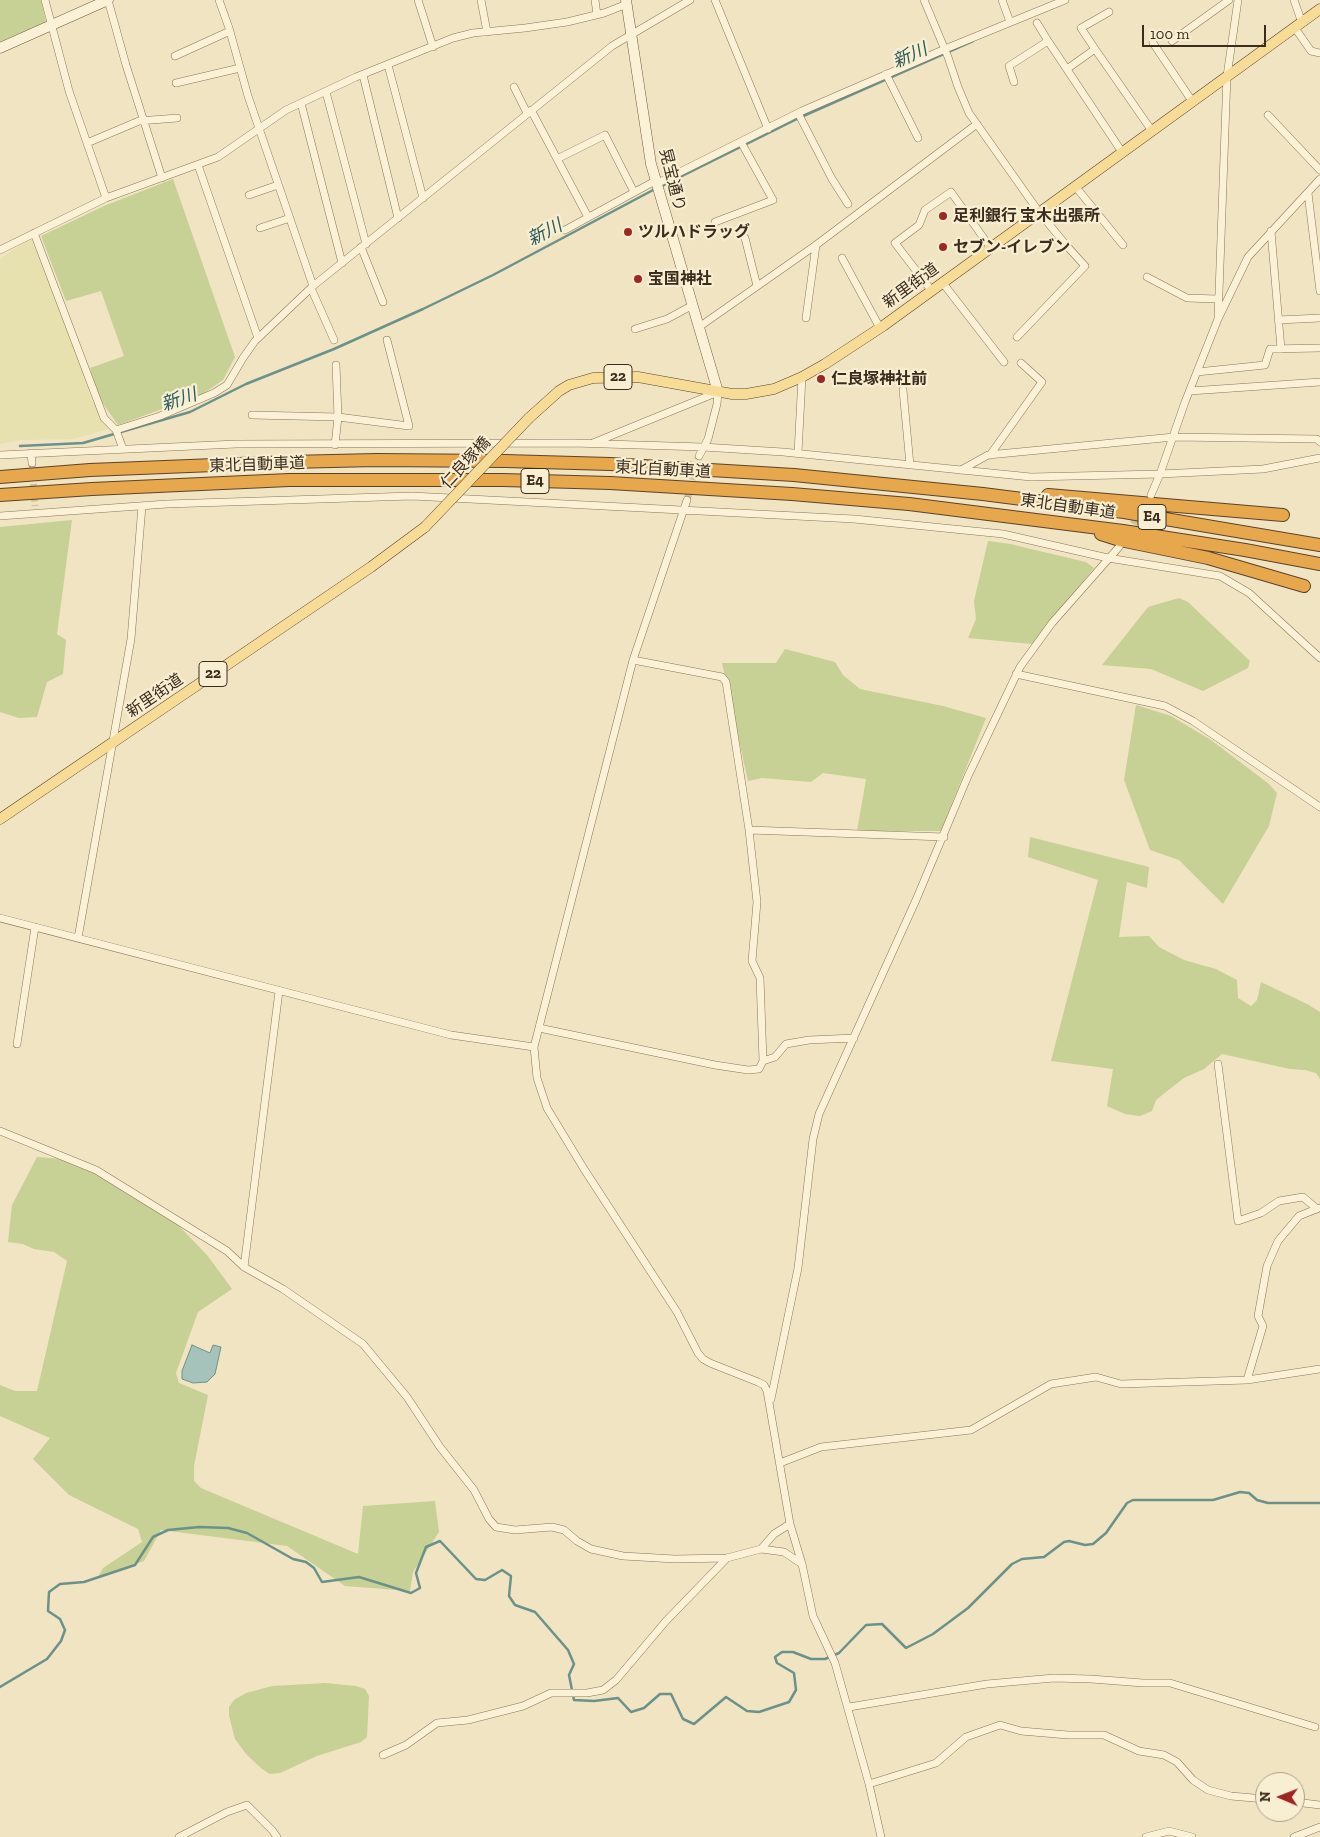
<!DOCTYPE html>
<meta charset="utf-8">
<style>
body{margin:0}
#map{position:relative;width:1320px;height:1837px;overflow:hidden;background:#f1e4c2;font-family:"Zilla Slab",serif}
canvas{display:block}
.north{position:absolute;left:1255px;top:1772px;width:50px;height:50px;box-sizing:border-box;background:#f8eed2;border:1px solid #aca08a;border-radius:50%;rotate:271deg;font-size:14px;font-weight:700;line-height:20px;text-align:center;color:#3b2c1d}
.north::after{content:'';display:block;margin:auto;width:18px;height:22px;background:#a02623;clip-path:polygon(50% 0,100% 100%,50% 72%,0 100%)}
.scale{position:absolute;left:1142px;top:25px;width:124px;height:22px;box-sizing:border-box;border:2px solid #3b2c1d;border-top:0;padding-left:6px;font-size:15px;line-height:18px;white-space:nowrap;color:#3b2c1d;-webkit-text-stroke:4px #f8eed2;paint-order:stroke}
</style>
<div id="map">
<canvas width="1320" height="1837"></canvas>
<div class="north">N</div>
<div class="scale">100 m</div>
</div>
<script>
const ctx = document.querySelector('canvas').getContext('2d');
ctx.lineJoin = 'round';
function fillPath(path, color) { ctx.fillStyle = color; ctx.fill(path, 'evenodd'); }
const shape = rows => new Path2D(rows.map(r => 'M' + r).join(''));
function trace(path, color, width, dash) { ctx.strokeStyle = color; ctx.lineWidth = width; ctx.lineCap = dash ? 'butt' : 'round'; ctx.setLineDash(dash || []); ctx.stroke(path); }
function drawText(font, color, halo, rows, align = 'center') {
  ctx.font = font + ' "Zilla Slab","Noto Sans JP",serif'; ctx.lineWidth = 4.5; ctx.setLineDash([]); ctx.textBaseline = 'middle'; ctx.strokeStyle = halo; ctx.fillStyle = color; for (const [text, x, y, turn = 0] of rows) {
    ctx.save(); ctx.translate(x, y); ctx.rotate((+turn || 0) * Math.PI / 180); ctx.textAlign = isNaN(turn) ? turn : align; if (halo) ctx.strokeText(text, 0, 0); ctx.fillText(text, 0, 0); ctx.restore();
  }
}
fillPath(shape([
 [31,238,76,347,91,400,112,428,73,439,20,440,0,444,0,259]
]), '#e7e0af');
fillPath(shape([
 [0,0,41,0,46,22,0,42],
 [173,179,235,357,223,380,201,395,118,425,97,395,90,368,124,356,101,291,66,301,41,236,104,206],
 [72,520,57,634,66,640,63,674,47,682,37,717,19,718,0,712,0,527],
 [988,541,1010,544,1086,562,1094,568,1032,644,968,638,976,619,974,601],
 [1179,598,1188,602,1250,661,1248,668,1203,691,1151,669,1102,665,1148,607],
 [785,649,835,662,843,675,860,689,943,706,986,718,941,831,857,831,866,779,823,773,811,782,762,778,748,781,722,663,776,663],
 [1136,705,1171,716,1211,740,1269,784,1277,793,1269,826,1223,904,1179,860,1150,850,1124,780],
 [1030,837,1149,867,1147,888,1127,882,1119,937,1149,936,1159,947,1184,960,1216,969,1237,980,1238,998,1251,1006,1257,1000,1261,982,1307,1004,1320,1012,1320,1079,1316,1073,1305,1070,1290,1069,1222,1054,1204,1069,1184,1078,1166,1092,1156,1100,1152,1111,1140,1116,1125,1114,1107,1106,1113,1069,1051,1061,1098,880,1028,857],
 [37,1157,63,1159,113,1179,176,1223,207,1255,232,1289,198,1312,176,1373,179,1383,208,1395,194,1466,194,1481,201,1488,208,1491,358,1554,363,1506,435,1501,439,1532,413,1572,410,1591,345,1586,287,1546,161,1530,144,1561,98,1577,103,1568,142,1542,138,1529,69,1495,33,1459,50,1438,0,1416,0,1385,15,1391,37,1391,67,1261,54,1252,34,1249,23,1244,8,1242,12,1205],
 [325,1683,356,1686,365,1689,369,1696,367,1737,361,1742,317,1756,280,1773,270,1774,262,1769,246,1754,235,1739,229,1716,229,1707,234,1700,246,1693,272,1686]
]), '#c7d095');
const water = shape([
 [192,1345,210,1353,213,1345,221,1347,215,1374,207,1382,193,1383,182,1379,182,1371,192,1345]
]);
fillPath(water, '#a5c3bb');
trace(water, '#6b928a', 1);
trace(shape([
 [660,187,801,117,973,41],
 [20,446,83,443,190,412,246,384,334,349,423,309,493,275,655,189],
 [0,1687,47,1659,61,1641,65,1630,60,1619,48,1611,49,1592,60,1584,84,1582,135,1565,153,1537,168,1530,199,1527,228,1528,247,1533,293,1559,306,1562,314,1568,322,1582,359,1577,411,1593,420,1588,416,1573,426,1547,440,1541,476,1579,485,1580,502,1570,511,1576,509,1596,515,1605,535,1612,568,1650,574,1664,569,1675,574,1700,594,1701,618,1698,631,1712,644,1708,660,1694,671,1694,683,1719,694,1724,726,1697,747,1711,759,1712,789,1702,796,1690,794,1673,777,1663,775,1657,782,1652,793,1652,811,1659,825,1659,839,1653,866,1625,882,1624,906,1648,933,1634,968,1608,1012,1564,1022,1559,1044,1557,1064,1542,1069,1541,1085,1545,1093,1544,1106,1533,1127,1503,1133,1500,1213,1500,1240,1492,1249,1493,1257,1500,1268,1503,1320,1503]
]), '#6b928a', 2.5);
trace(shape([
 [32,463,35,506],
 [687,500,699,456],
 [1128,533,1140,512]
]), '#cdbfa1', 7, [7, 3.5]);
const street = shape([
 [45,0,69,91,106,198],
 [108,0,126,65,162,178],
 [219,0,229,28,248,96,313,286],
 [418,0,433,47],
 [481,0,487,32],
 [595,0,597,15],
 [715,0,768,129],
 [924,0,948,57,958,87,969,113,1039,212,1066,245,1085,266,1017,337],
 [1002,0,1010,22],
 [1294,0,1302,23],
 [1037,23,1048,41],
 [1295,28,1311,51,1320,53],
 [1172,41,1229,0],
 [1153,43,1192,101],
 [1095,49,1081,28,1109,12],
 [175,56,230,31],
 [388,65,423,198],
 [1067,69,1095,49,1152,131],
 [886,74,918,138],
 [363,75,398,218],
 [1014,82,1009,66,1048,41,1122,152],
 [176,83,240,68],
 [514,87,527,113],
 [326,92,366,244],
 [301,103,342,263],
 [531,110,588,217],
 [798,113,832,179,848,204],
 [1268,115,1320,170],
 [87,143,139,121,177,118],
 [557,159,605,135,634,192],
 [198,165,258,338],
 [656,184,802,111,945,49,1065,0],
 [1075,186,1123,245],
 [1308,193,1320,291],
 [249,195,278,185],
 [715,222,773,200,741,142],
 [260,228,290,218],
 [565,230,655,181],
 [1271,231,1281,349],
 [34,233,104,418,116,430,123,449],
 [745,238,757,286],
 [361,247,383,302],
 [0,250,106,198,218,157,286,110,356,77,453,38,473,33,525,28,567,22,604,13,627,4],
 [842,258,880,328],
 [1147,277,1187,298,1217,299],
 [942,282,1004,362],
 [311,288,334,340],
 [931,290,895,243,919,225,925,210,951,192,990,247],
 [806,318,816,245],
 [1218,319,1227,76,1238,0],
 [1278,320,1320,318],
 [699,327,816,245,977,124],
 [635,329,667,319,693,305],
 [1197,372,1265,365,1270,349,1320,348],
 [903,390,910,465],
 [1190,391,1320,382],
 [252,415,338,417,336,365],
 [116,430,160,416,214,393,227,385,243,358,255,341,313,286,612,46,690,0],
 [593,443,718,392,717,404,708,439,699,456],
 [335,445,338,417,409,426,387,340],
 [31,453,32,463],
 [798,453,802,377],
 [0,455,236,444,573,443,703,447,783,452,1031,477,1160,474,1263,469,1320,458],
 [990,455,1042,382,1021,363],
 [961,470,988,455,1174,437,1317,439,1320,442],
 [1151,495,1160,474,1185,402,1218,319,1248,257,1320,179],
 [687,500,633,660,534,1047,537,1078,547,1108,584,1169,677,1312,698,1353,703,1359,710,1363,758,1382,764,1385,767,1391,790,1524,802,1564,813,1616,835,1663,869,1784,881,1837],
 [0,516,167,504,412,496,854,519,1003,534,1108,558,1220,576,1249,593,1320,658],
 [1016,674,1165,706,1193,721,1320,807],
 [749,830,944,837],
 [0,918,451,1035,534,1047],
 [78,938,131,639,142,506],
 [539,1028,715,1065,748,1070,759,1069,763,1061,760,978,752,961,757,902,749,830,726,682,722,677,633,660],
 [17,1044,35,927],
 [763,1061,775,1057,786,1044,809,1040,854,1038],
 [1218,1064,1238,1221,1261,1213,1279,1201,1303,1197,1317,1209],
 [0,1131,96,1170,227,1251,244,1267,283,1289,363,1344,407,1397,440,1447,474,1490,489,1519,496,1527,515,1530,552,1527,564,1530,577,1541,591,1549,623,1556,675,1559,727,1558,761,1549,774,1534,790,1524],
 [244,1267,279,991],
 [1247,1380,1263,1326,1258,1316,1267,1266,1278,1241,1299,1216,1319,1208],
 [771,1399,798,1268,813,1139,819,1114,916,900,968,776,1020,667,1052,623,1119,547],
 [780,1463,821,1447,971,1430,1051,1384,1096,1377,1121,1384,1247,1380,1320,1369],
 [761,1549,784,1552,802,1564],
 [849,1707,987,1684,1054,1678,1091,1679,1143,1683,1170,1683,1315,1727],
 [383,1755,406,1745,437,1723,468,1720,523,1706,551,1693,587,1693,603,1690,616,1680,666,1621,727,1558],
 [869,1784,936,1763,966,1737,1000,1725,1021,1731,1068,1735,1104,1735,1139,1751,1164,1755,1177,1762,1193,1780,1208,1790,1231,1796,1265,1799],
 [1295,1802,1320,1805],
 [179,1837,227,1812,247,1805,272,1830,277,1837],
 [1146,1837,1169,1831,1192,1837],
 [1294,1837,1320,1827]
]);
const secondary = shape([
 [626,0,651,164,718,392],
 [0,48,108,0]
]);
const primary = shape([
 [529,418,559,391,569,385,593,378,638,377,732,394,746,394,774,389,802,377,825,364,883,326,1320,9],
 [0,819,371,567,425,527]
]);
const highway = shape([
 [0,477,90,470,289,462,376,460,505,461,610,464,794,475,983,494,1124,512,1320,545],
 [0,495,92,489,289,480,503,480,610,483,792,494,909,504,1123,531,1245,550,1320,564],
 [1048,495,1283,515],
 [1101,534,1120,540,1208,558,1304,586]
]);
trace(street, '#8c7558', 8);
trace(secondary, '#6e563b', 11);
trace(primary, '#5a432c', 11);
trace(highway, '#5a432c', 14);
trace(street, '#fbf1d6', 7);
trace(secondary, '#fbf1d6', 10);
trace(primary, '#f7dc97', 10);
trace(highway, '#e6a74d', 12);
const primaryBridge = shape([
 [425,527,529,418]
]);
trace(primaryBridge, '#5a432c', 11, []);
trace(primaryBridge, '#f7dc97', 10);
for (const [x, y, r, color] of [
 [943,216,5,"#a02623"],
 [628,232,5,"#a02623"],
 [943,247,5,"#a02623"],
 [638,279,5,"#a02623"],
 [821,379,5,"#a02623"]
]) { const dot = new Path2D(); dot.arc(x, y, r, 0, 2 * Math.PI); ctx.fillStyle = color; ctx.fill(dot); trace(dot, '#f8eed2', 2); }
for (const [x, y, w] of [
 [618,377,28],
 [535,481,28],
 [1152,517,28],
 [213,674,28]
]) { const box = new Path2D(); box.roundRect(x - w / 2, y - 12.5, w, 25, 4); ctx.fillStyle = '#f8eed2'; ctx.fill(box); trace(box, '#3b2c1d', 1); }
drawText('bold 15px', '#3b2c1d', null, [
 ["22",618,377],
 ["E4",535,481],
 ["E4",1152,517],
 ["22",213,674]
]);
drawText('16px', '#3b2c1d', '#f8eed2', [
 ["晃宝通り",672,180,76],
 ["新里街道",911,286,-36],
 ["仁良塚橋",466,463,-47],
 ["東北自動車道",257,465,-2],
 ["東北自動車道",663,470,3],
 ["東北自動車道",1068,507,8],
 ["新里街道",155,696,-34]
]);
drawText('bold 16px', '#3b2c1d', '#f8eed2', [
 ["足利銀行 宝木出張所",953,216],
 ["ツルハドラッグ",638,232],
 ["セブン-イレブン",953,247],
 ["宝国神社",648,279],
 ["仁良塚神社前",831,379]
], 'left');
drawText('italic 18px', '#2b5c5a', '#f8eed2', [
 ["新川",910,56,-24],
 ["新川",545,233,-27],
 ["新川",179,400,-19]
]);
</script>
